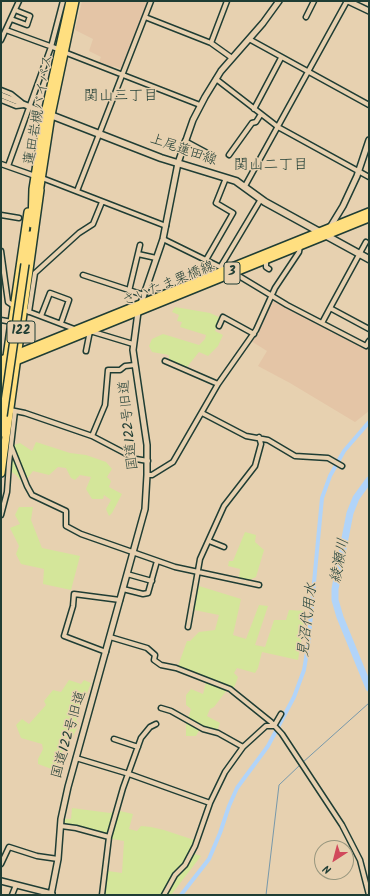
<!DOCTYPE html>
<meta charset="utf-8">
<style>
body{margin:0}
#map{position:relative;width:370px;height:896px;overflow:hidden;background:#e7d1b0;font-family:Kalam,sans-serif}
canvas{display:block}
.frame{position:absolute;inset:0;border:2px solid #1f3d34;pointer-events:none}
.north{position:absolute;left:314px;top:840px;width:40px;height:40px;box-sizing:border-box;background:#e7d1b0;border:1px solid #97967e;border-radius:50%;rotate:216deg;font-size:11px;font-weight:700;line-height:16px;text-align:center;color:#1f3d34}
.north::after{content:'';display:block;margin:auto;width:14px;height:18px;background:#d1495b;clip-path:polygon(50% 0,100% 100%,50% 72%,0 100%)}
</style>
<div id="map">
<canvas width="370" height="896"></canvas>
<div class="frame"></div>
<div class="north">N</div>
</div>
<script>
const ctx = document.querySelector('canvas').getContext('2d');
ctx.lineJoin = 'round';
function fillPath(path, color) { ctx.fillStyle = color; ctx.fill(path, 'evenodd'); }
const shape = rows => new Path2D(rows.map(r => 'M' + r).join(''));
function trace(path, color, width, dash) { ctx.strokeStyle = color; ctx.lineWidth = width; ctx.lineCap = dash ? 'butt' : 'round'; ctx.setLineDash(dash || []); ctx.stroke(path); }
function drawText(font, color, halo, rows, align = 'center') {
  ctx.font = font + ' Kalam,"Klee One",sans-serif'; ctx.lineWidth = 3; ctx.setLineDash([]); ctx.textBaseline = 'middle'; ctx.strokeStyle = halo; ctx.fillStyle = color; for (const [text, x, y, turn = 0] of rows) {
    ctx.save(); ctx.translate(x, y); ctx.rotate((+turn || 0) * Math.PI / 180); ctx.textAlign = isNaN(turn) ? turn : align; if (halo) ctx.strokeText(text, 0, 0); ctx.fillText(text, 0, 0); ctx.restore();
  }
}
fillPath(shape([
 [82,1,148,1,122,69,113,66,112,69,98,64,101,57,89,51,93,39,75,30],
 [272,298,369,350,369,411,355,422,290,383,258,366,267,351,251,341,258,332]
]), '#e4c5a6');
fillPath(shape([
 [175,307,210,313,221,318,215,331,223,335,218,346,208,356,199,352,187,367,169,361,169,355,152,352,149,346,152,339,163,334,199,345,205,339,206,335,180,327,182,322,177,321,179,315,172,312],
 [36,442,70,453,86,455,106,462,112,469,107,477,111,481,109,487,122,494,112,513,109,516,106,509,111,500,104,495,103,499,92,499,86,489,91,477,80,475,75,480,71,478,66,468,58,467,49,475,33,471,26,480,20,480,16,475,10,471,14,445,20,443,32,451],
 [19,507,33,507,31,520,42,548,80,556,71,590,43,584,44,569,21,564,16,554,19,546,10,528,20,524,15,515],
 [245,532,256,535,255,542,264,550,256,577,247,581,239,577,240,569,228,566,229,561,233,561],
 [199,586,241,599,233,635,246,639,259,605,268,606,255,645,265,647,274,620,286,620,289,610,306,611,298,660,262,652,258,668,255,673,237,668,234,673,238,677,234,688,231,686,227,690,214,707,210,709,207,716,220,723,217,731,210,733,200,729,196,736,186,736,186,724,191,709,186,705,186,695,191,689,203,694,207,678,178,666,187,641,190,641,199,632,215,630,219,615,194,610],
 [69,680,81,684,84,680,91,683,86,696,83,697,76,721,79,723,72,739,61,737,57,748,63,751,57,771,38,764,38,759,43,749,42,744,21,738,16,725,22,719,29,724,46,705,44,701,53,690,61,692],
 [72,808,110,813,120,811,133,814,129,829,137,831,141,826,151,827,164,830,194,840,189,852,201,856,171,895,104,895,108,871,122,873,124,841,112,839,112,834,64,823,65,819,71,819]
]), '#d4e69a');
trace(shape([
 [302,763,369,703],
 [266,895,279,785,300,765]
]), '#7798aa', 1);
trace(shape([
 [181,895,209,859,220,833,229,806,237,788,268,746,294,697,304,670,308,646,322,498,330,476,344,451,369,422]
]), '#b1d4f9', 4);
trace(shape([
 [369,480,356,498,350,513,335,589,335,600,340,617,369,688]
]), '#b1d4f9', 7);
const minor = shape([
 [145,17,211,43,232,58],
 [306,17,314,1],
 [11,19,27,25,30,16,15,10],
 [6,30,58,49],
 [249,39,369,105],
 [1,40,19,1],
 [211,43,227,1],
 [64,52,200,105],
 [216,79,278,127,369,177],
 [1,90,11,94,21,102],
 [1,100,16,106,24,105],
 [254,109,281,58],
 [185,141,213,156],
 [229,155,252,123,256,122,261,114],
 [1,164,35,176],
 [8,166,51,47,63,1],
 [42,178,166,226],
 [245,186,347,1],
 [77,191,151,1],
 [1,215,19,218],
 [163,239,222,268],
 [1,251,8,302,14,306],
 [138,254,156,258],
 [206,260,233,213,216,203,226,178],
 [266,260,266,267,269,269],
 [221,266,261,199],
 [234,273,287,305,366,346,369,341],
 [83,275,144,295],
 [129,291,140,245],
 [330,308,366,242],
 [27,311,77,330],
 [29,312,35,273,79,233,93,224,102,202],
 [41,316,50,293,69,300,61,323],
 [1,320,12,322],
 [322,323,330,308,369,329],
 [219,326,223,317,254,334],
 [86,351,90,331,133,344],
 [165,361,218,384],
 [10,410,25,413,92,436,136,459,148,461],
 [202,413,246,436,268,440,295,456,328,458,342,466],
 [92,436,105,405,108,370,120,370,125,366,135,365],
 [11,446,27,486,32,495,66,511,66,526,81,534,175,567,259,585],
 [147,475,152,475,173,462,218,384,256,330,275,288,299,252,300,246],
 [1,515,7,492,9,463,15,411],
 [209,541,224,547],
 [127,574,152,581],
 [123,589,143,594,148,593,157,561],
 [188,627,200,559,224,506,255,466,261,444,259,437],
 [110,637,147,648,155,655,154,660,161,665,176,668,230,689,271,722,282,734,342,825,360,860,369,895],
 [106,652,64,636,73,606,74,594,120,600],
 [161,708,171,711,203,729,218,733,243,747],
 [274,726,281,714],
 [114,739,138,747],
 [76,758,129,774,210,803],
 [61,826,76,828,109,837],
 [1,864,9,847,37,856,58,859],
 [12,895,16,885],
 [102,895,109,837,123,788,141,738,150,727,156,724],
 [164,895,175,875,185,865,195,846,210,803,225,772,243,747,266,726,274,726]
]);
const tertiary = shape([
 [348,1,369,11],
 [1,95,45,113],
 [329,229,343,206,357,176,369,140],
 [1,881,52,894],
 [51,895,58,859,61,819,68,787,145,509,147,475,147,445,133,350,138,312,163,239,178,163,193,120,205,97,221,71,263,23,279,1]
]);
const secondary = shape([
 [48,114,161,158,236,181,265,202,369,259]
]);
const primary = shape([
 [1,360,369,212],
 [1,367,369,218]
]);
const trunk = shape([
 [39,193,51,115,75,1],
 [32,224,33,189,45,113,70,1],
 [25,264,30,235],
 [1,398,28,212],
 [1,433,3,416],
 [1,473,40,190]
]);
trace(minor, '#1f3d34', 7);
trace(tertiary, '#1f3d34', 8);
trace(secondary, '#1f3d34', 9);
trace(primary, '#1f3d34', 10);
trace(trunk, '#1f3d34', 10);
trace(minor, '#e7d1b0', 4);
trace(tertiary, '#e7d1b0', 5);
trace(secondary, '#e7d1b0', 6);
trace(primary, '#ffdf80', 7);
trace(trunk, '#ffdf80', 7);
const trunkBridge = shape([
 [3,416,25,264]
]);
trace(trunkBridge, '#1f3d34', 10, []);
trace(trunkBridge, '#ffdf80', 7);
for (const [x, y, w] of [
 [232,273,16],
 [21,332,28]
]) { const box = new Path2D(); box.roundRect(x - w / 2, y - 11, w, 22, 3); ctx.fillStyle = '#e7d1b0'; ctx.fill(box); trace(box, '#1f3d34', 1); }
drawText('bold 13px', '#1f3d34', null, [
 ["3",232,273],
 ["122",21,332]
]);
drawText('14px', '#1f3d34', '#e7d1b0', [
 ["蓮田岩槻バイパス",40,110,-80],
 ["上尾蓮田線",183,151,19],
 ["さいたま栗橋線",169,285,-22],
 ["国道122号旧道",130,425,-96],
 ["国道122号旧道",70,735,-74]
]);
drawText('15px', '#1f3d34', '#e7d1b0', [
 ["関山三丁目",121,97],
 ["関山二丁目",271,166]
]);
drawText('italic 15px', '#26453e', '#e7d1b0', [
 ["綾瀬川",341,561,-79],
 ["見沼代用水",309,620,-83]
]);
</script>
